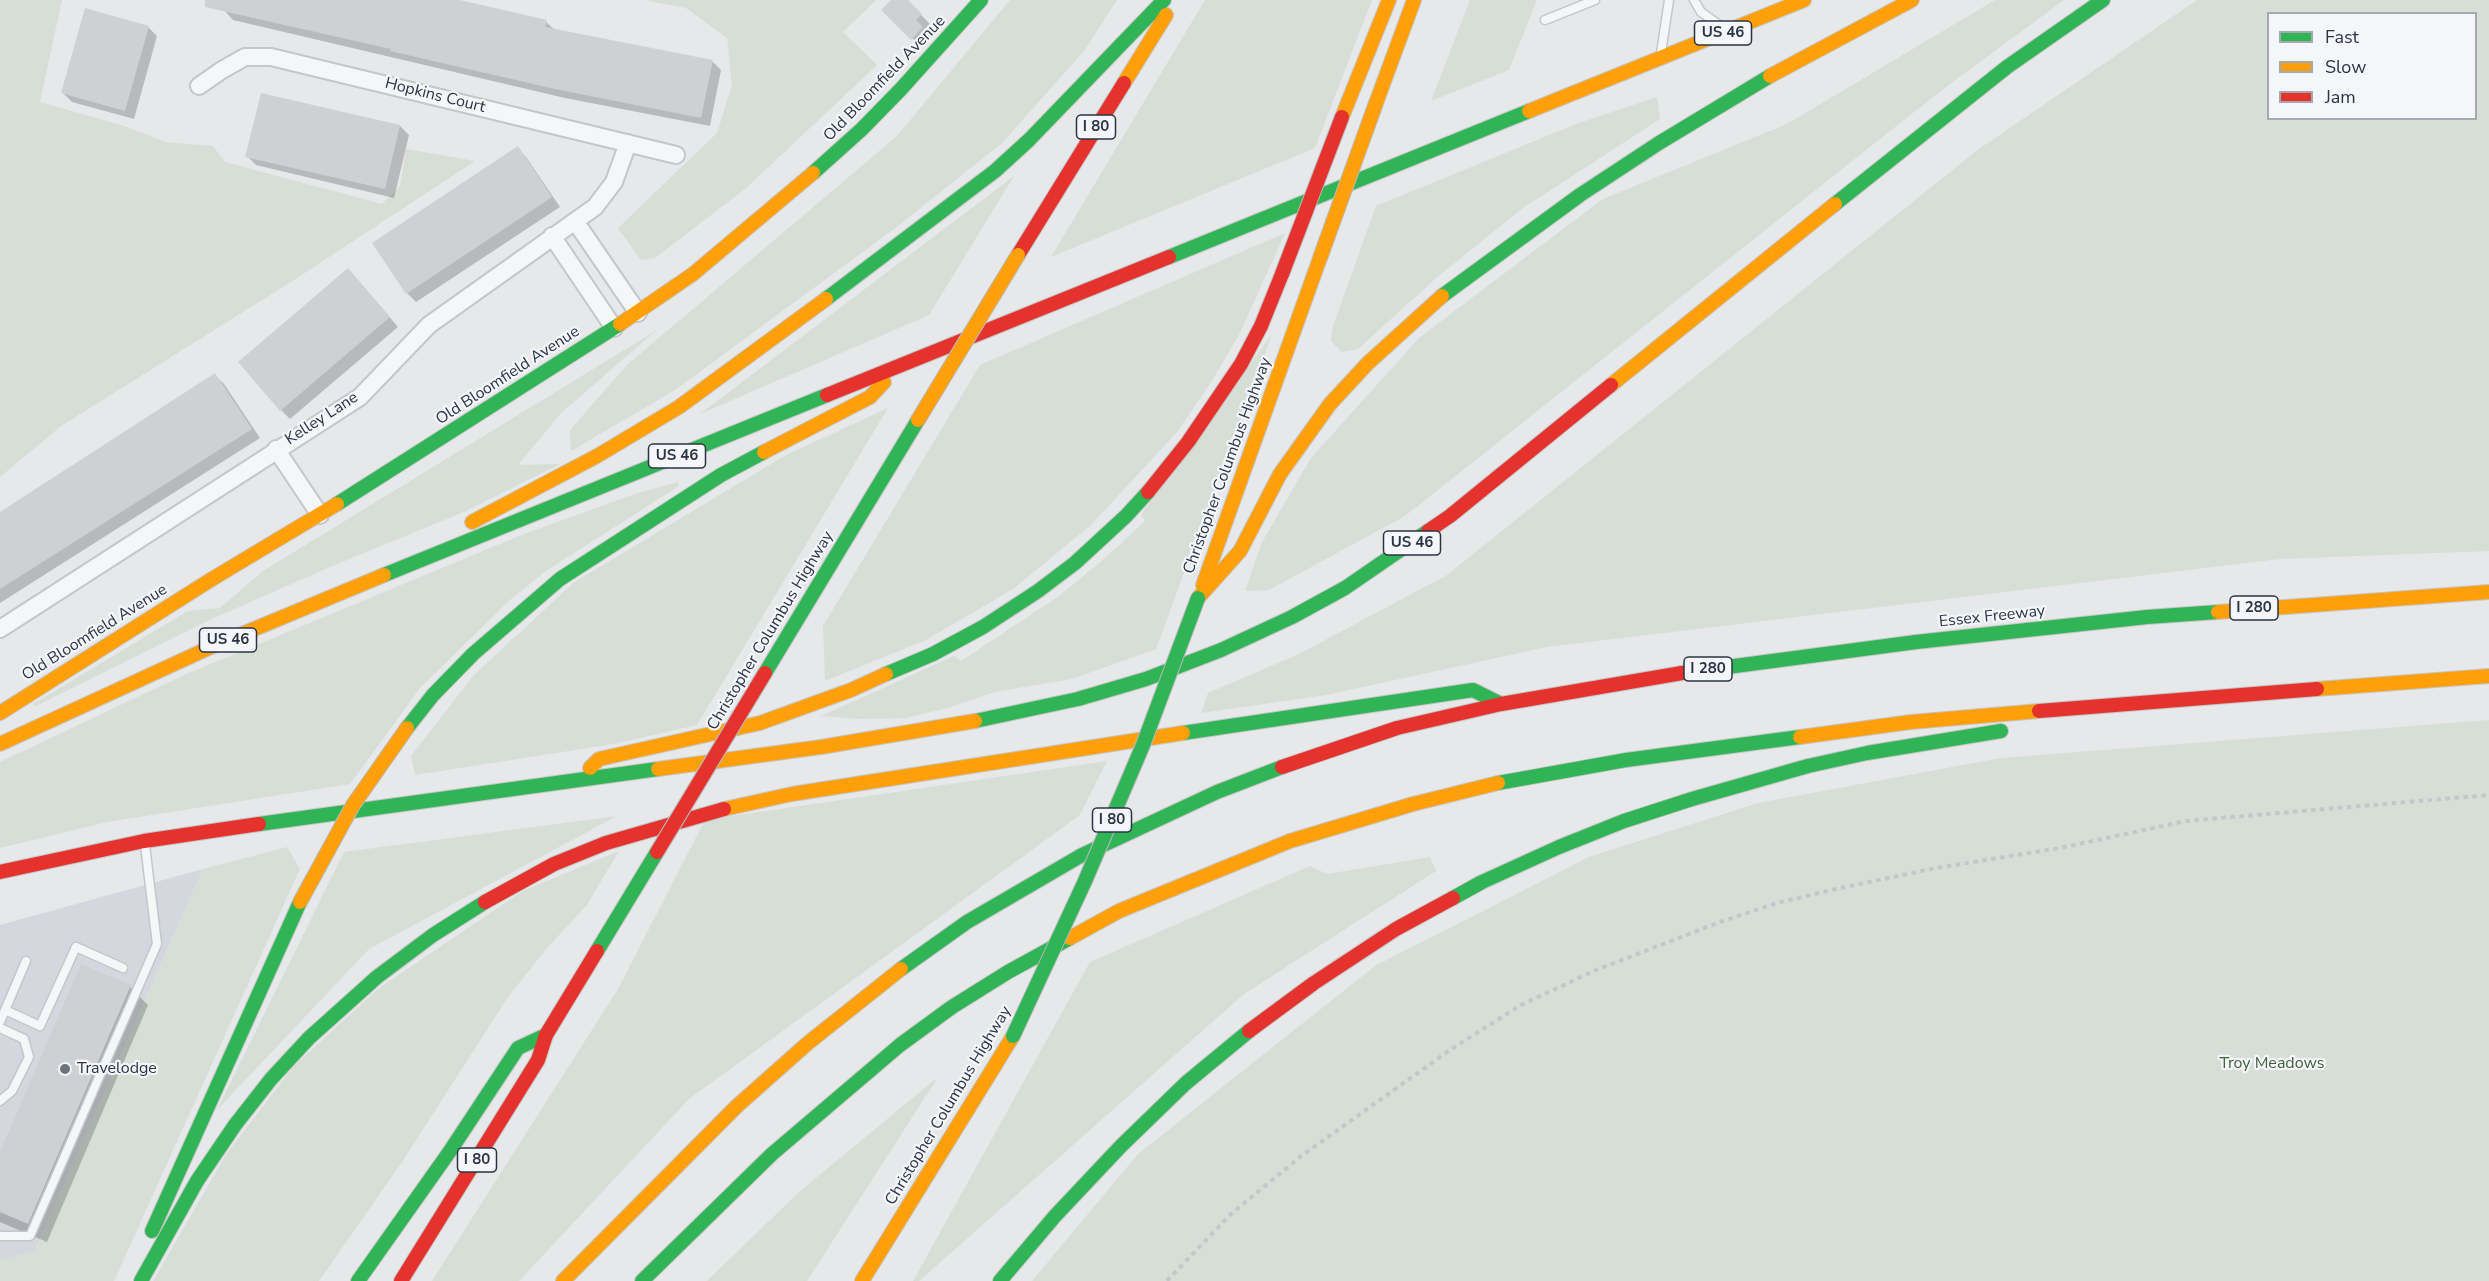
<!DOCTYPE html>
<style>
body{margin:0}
#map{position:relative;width:2489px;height:1281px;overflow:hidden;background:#e6e8ea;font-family:"Nunito Sans",sans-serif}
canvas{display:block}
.legend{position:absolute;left:2267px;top:12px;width:210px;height:108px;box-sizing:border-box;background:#f4f6f9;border:2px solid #a4a8b1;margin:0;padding:8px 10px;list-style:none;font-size:18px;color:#2b3445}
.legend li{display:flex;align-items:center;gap:12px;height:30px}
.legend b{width:30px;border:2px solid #a4a8b1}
</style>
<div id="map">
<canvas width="2489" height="1281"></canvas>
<ul class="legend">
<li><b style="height:8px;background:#30b455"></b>Fast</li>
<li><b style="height:8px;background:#ff9f0a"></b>Slow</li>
<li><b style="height:8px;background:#e5322d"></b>Jam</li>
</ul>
</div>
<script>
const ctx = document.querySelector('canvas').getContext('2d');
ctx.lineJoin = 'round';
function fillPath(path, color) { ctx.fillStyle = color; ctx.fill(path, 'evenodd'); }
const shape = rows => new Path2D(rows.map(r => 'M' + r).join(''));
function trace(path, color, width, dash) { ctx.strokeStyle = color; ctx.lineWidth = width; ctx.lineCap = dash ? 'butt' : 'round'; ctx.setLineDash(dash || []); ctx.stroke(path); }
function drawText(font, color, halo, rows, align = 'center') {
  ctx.font = font + ' "Nunito Sans",sans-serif'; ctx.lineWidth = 4.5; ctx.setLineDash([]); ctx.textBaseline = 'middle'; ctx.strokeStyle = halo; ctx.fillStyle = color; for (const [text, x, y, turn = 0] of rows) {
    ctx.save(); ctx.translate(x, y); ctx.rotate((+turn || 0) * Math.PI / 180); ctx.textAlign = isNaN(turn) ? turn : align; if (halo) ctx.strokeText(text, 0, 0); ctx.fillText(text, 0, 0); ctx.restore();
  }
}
fillPath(shape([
 [203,869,35,1251,0,1261,0,925]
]), '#d4d7dd');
fillPath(shape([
 [0,0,62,0,40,102,124,126,165,142,213,146,225,162,382,204,400,186,406,149,475,161,291,282,61,426,0,477],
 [644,0,876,0,843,32,877,65,745,189,655,258,641,260,618,228,717,133,732,85,727,38,686,8],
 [1010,0,1117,0,1084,51,1002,143,894,229,675,390,571,451,570,430,627,365,897,136],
 [1205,0,1372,0,1315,148,1051,257],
 [1470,0,1537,0,1509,70,1431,101],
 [1995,0,2064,0,1938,93,1405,516,1269,590,1245,591,1262,542,1311,458,1420,337,1603,199,1787,124],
 [2197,0,2489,0,2489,551,2280,559,1547,647,1326,695,1201,713,1208,693,1299,654,1447,575,1979,149],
 [2268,14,2476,14,2476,118,2268,118],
 [1657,97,1660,119,1523,208,1435,279,1358,349,1342,352,1331,341,1333,326,1376,206,1576,124],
 [1014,176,929,315,700,414],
 [1285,233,1240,333,1210,384,1177,432,1091,525,1013,589,926,640,825,681,823,626,980,365],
 [657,330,561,413,518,465,560,464,466,511,330,567,205,622,34,707,33,704,188,611,220,608,263,571],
 [1272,334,1156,649,1072,679,994,692,951,707,906,718,860,719,821,716,954,656,961,661,1059,596,1104,559,1145,521,1141,515],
 [888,408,697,725,614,744,415,775,411,756,473,676,573,583,786,455],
 [678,482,679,486,546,571,510,600,420,688,350,784,107,822,0,848,0,762,184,675,524,534,638,493],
 [2489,720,2489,1281,1032,1281,1138,1154,1375,966,1589,857,1758,803,2001,758],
 [1107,761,1080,815,689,1099,519,1281,432,1281,618,989,705,820],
 [617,816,369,949,217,1110,344,852],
 [287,847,300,869,114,1281,0,1281,0,1261,35,1251,203,869],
 [619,851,586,906,547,948,508,997,402,1162,319,1281,153,1281,227,1153,294,1066,379,988,523,891],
 [1430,857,1436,871,1244,994,919,1281,913,1281,1090,962,1310,866,1327,874],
 [938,1077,807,1281,707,1281,799,1192]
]), '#d6ded6');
fillPath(shape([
 [226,0,453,0,546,22,555,30,712,61,721,70,710,126,565,98,233,20,224,10],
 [893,0,906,0,930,24,924,30,931,37,921,47,884,10],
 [148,27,157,36,134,119,72,102,63,93],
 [400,126,409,135,394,198,256,165,247,156],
 [517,148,526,157,560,207,416,302,407,293,374,243],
 [357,279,398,327,290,419,281,410],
 [215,375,224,384,260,438,0,603,0,513],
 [130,987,148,1005,47,1242,0,1222,0,1155]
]), '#0003');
fillPath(shape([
 [205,0,460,0,547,20,545,27,713,60,701,118,555,89,390,51,391,49,205,7],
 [891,0,908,0,922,14,916,20,923,27,911,40,881,10],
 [85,8,149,26,125,111,61,93],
 [261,93,400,125,385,189,245,157],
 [518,146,552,197,406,294,372,243],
 [348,268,390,317,280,411,238,362],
 [215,373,252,429,0,589,0,512],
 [81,964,131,985,28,1224,0,1212,0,1152]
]), '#ced0d3');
const lane = shape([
 [1694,0,1701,12,1722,27],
 [1545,20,1595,0],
 [1661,53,1669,0],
 [5,1010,40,1026,76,947,123,968],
 [0,1022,26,961],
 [0,1028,24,1039,29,1057,12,1091,0,1101],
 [0,1236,30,1236,157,944,145,845]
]);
const street = shape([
 [199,86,222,70,245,57,271,57,676,155],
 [575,221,638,313],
 [552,236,614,328],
 [276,449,320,515],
 [0,629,360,397,429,325,595,207,614,182,628,143]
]);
const fast = shape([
 [813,173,862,129,901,89,981,0],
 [1835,204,2007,67,2103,0],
 [1169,257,1529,111],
 [1442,296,1580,195,1659,143,1770,76],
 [826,299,995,171,1029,140,1164,0],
 [337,504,620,324],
 [384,575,827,395],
 [765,673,918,420],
 [1682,673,1916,642,2147,617,2218,612],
 [886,674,933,654,983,627,1038,591,1075,563,1126,516,1148,492],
 [975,721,1078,699,1146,679,1221,650,1292,617,1345,588,1428,531],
 [407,728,433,695,473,654,560,579,721,475,764,452],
 [1183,733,1473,690,1499,703],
 [1498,783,1626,760,1800,737],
 [259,824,658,769],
 [1453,898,1482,882,1559,847,1624,821,1692,799,1808,766,1867,753,2001,731],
 [597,951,657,852],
 [901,969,967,922,1082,855,1217,792,1282,767],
 [152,1231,300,902],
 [141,1281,197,1181,235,1125,271,1079,309,1038,377,977,433,935,485,902],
 [358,1281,450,1151,518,1048,546,1035],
 [642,1281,772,1154,900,1045,952,1007,1008,972,1070,938],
 [1000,1281,1055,1216,1121,1146,1186,1083,1249,1031]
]);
const slow = shape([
 [1770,76,1912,0],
 [1124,83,1166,15],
 [1376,103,1414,0],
 [1529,111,1804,0],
 [1342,117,1389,0],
 [620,324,693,274,813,173],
 [1611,385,1835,204],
 [764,452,870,397,884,382],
 [472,522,597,456,679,407,826,299],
 [1203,585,1320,258],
 [1198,598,1240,551,1280,474,1330,404,1368,363,1442,296],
 [2218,612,2489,592],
 [2317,689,2489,676],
 [0,713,212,579,337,504],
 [1800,737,1911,722,2039,711],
 [0,744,211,647,384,575],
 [590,768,599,759,760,723,851,690,886,674],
 [658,769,821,747,975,721],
 [724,809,792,794,1183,733],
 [1070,938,1119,911,1290,841,1413,804,1498,783],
 [563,1281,737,1106,808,1043,901,969],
 [862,1281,1013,1036]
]);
const jam = shape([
 [1018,255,1124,83],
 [827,395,1169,257],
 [1148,492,1188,442,1241,364,1261,326,1282,274],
 [1428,531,1450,516,1611,385],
 [2039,711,2317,689],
 [1282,767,1397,728,1501,704,1682,673],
 [0,872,144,841,259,824],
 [485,902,554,864,606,843,724,809],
 [1249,1031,1314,983,1396,929,1453,898],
 [401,1281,538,1060,546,1035,597,951]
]);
trace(lane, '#c4c6c8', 11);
trace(street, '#c4c6c8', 20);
trace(fast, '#c4c6c8', 16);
trace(slow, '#c4c6c8', 16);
trace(jam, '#c4c6c8', 16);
trace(shape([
 [1167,1281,1231,1214,1300,1157,1450,1050,1521,1005,1596,970,1720,922,1777,903,1836,889,1936,868,2060,848,2186,821,2489,795]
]), '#c5c6ca', 4, [4.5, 4.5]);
trace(lane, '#f5f6f7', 8);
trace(street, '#f5f6f7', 16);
trace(fast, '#30b455', 14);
trace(slow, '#ff9f0a', 14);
trace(jam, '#e5322d', 14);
const fastBridge = shape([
 [1013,1036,1085,881,1143,745,1198,598]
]);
const slowBridge = shape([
 [1320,258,1376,103],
 [918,420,1018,255],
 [300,902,353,805,407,728]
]);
const jamBridge = shape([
 [1282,274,1342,117],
 [657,852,765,673]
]);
trace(fastBridge, '#b8bbbf', 16, []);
trace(slowBridge, '#b8bbbf', 16, []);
trace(jamBridge, '#b8bbbf', 16, []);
trace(fastBridge, '#30b455', 14);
trace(slowBridge, '#ff9f0a', 14);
trace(jamBridge, '#e5322d', 14);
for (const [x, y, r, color] of [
 [65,1069,6,"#6c737f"]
]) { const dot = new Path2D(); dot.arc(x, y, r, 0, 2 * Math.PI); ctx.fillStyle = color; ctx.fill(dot); trace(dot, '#f4f6f9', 2); }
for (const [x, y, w] of [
 [1723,33,57],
 [1096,127,39],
 [677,456,57],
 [1412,543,57],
 [2254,608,48],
 [228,640,57],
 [1708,669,48],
 [1112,820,39],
 [477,1160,39]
]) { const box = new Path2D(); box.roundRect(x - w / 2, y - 12, w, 24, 4.5); ctx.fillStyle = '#f4f6f9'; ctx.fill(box); trace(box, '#2b3445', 1.5); }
drawText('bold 15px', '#2b3445', null, [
 ["US 46",1723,33],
 ["I 80",1096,127],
 ["US 46",677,456],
 ["US 46",1412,543],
 ["I 280",2254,608],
 ["US 46",228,640],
 ["I 280",1708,669],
 ["I 80",1112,820],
 ["I 80",477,1160]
]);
drawText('16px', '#2b3445', '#f4f6f9', [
 ["Old Bloomfield Avenue",885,79,-46],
 ["Hopkins Court",435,96,14],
 ["Old Bloomfield Avenue",508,376,-33],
 ["Kelley Lane",322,419,-33],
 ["Christopher Columbus Highway",1228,466,-70],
 ["Essex Freeway",1992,617,-6],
 ["Christopher Columbus Highway",771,631,-59],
 ["Old Bloomfield Avenue",95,633,-32],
 ["Christopher Columbus Highway",949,1106,-59]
]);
drawText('16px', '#3f6138', '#f4f6f9', [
 ["Troy Meadows",2272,1064]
]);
drawText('16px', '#2b3445', '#f4f6f9', [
 ["Travelodge",77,1069]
], 'left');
</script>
